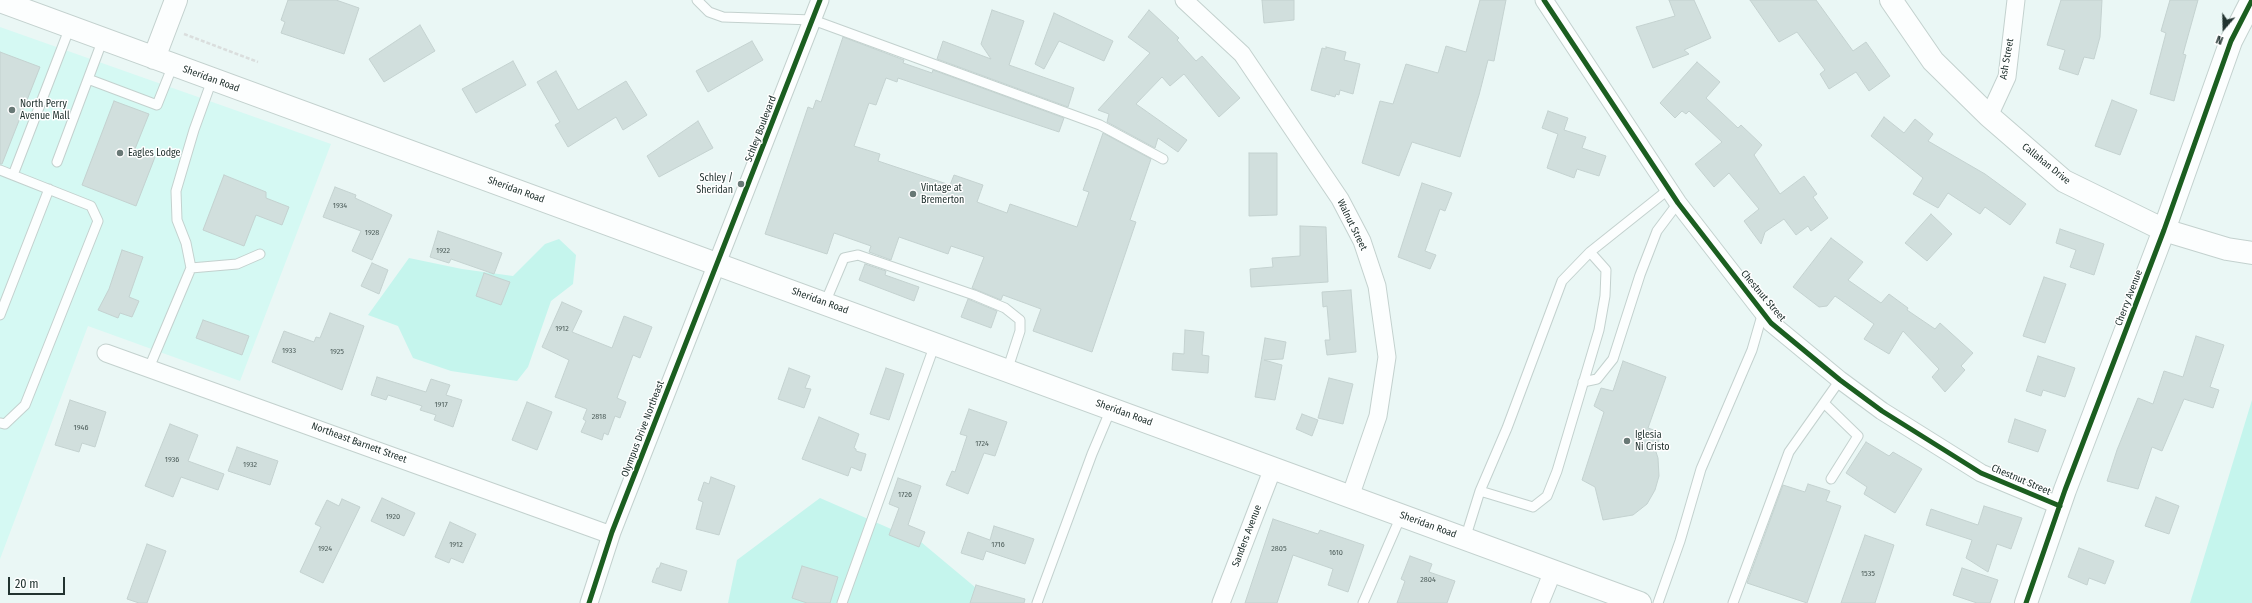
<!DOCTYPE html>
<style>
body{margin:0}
#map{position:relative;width:2252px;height:603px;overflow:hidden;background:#eaf7f5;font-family:"Fira Sans Condensed",sans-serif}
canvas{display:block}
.north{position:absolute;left:2204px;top:8px;width:40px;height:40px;-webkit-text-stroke:3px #fff;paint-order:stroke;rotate:200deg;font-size:11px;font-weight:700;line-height:16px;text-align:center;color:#223330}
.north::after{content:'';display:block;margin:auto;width:14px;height:18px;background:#223330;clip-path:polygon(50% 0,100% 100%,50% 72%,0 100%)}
.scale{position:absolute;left:8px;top:577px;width:57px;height:18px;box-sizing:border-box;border:2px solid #223330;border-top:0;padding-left:5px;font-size:12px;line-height:14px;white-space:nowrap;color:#223330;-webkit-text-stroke:3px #fff;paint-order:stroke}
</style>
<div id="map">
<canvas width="2252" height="603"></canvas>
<div class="north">N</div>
<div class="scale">20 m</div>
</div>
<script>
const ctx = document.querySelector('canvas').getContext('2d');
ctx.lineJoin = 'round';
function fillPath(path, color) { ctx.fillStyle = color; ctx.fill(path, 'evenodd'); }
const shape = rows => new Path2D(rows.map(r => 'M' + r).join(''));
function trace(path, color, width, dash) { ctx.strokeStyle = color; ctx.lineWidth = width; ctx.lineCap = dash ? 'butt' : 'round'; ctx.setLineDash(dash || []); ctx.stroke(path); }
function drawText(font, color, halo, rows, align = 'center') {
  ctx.font = font + ' "Fira Sans Condensed",sans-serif'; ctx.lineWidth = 3; ctx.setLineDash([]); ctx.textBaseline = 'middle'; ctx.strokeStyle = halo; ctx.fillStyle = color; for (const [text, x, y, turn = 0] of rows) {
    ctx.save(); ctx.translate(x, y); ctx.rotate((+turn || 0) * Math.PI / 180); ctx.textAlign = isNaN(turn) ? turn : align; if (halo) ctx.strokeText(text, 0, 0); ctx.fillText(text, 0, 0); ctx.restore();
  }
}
fillPath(shape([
 [0,27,331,144,240,381,88,326,0,559]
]), '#d5f9f3');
fillPath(shape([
 [559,239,576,255,573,284,551,301,528,367,517,381,451,371,413,358,398,326,368,315,409,258,462,269,513,276,545,244],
 [2252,400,2252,603,2190,603],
 [820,498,921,542,994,603,728,603,737,560]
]), '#c5f5ed');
const building = shape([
 [288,0,336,0,359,8,344,54,281,33,285,22,281,20,288,0],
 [1262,0,1294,0,1294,20,1264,23,1262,0],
 [1480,0,1506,0,1494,61,1488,60,1479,95,1460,157,1412,142,1399,176,1362,163,1380,101,1393,104,1406,64,1438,73,1446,46,1466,52,1480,0],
 [1669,0,1694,0,1711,38,1684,50,1689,54,1653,68,1636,27,1675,16,1669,0],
 [1750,0,1816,0,1853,51,1866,42,1890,76,1869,91,1856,72,1829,89,1820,74,1825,70,1797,32,1779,42,1750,0],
 [2061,0,2102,0,2100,37,2094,59,2084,57,2078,75,2059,69,2065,50,2047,45,2061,0],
 [2170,0,2198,0,2183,54,2186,55,2174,101,2150,94,2166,33,2161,31,2170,0],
 [992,10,1024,21,1009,65,1074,88,1068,107,937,59,943,41,991,59,981,44,992,10],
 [1149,10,1179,38,1177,40,1196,61,1202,56,1240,98,1219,117,1184,74,1170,86,1162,77,1136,104,1187,140,1178,152,1158,138,1155,148,1107,122,1109,114,1098,110,1150,53,1128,37,1149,10],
 [1054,13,1113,41,1104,61,1059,41,1044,69,1035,64,1054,13],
 [420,25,435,51,384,82,369,59,420,25],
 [843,37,904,60,903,63,932,73,933,70,1064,118,1059,132,898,78,897,82,886,78,876,105,869,103,854,146,880,154,878,161,950,185,954,175,983,185,977,202,1007,213,1010,204,1077,227,1089,192,1083,190,1103,133,1151,159,1130,220,1136,222,1092,352,1033,331,1041,309,1003,295,1001,300,972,288,984,257,951,246,948,254,899,237,891,260,869,252,871,246,834,233,827,254,765,234,808,107,813,109,816,100,821,102,843,37],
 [752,41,763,60,708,92,696,71,752,41],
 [1326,47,1346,52,1344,60,1360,64,1353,94,1340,90,1339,95,1336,94,1335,97,1311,90,1322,48,1326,49,1326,47],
 [0,52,40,67,2,164,0,164,0,52],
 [513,61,526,85,476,113,462,89,513,61],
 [1697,62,1720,82,1706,98,1738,128,1741,125,1762,145,1754,155,1780,194,1804,176,1817,194,1813,197,1828,218,1811,231,1808,226,1796,235,1784,219,1765,232,1761,244,1744,221,1759,209,1729,173,1714,187,1695,164,1722,142,1689,111,1686,114,1682,111,1675,118,1660,103,1697,62],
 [556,71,578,110,626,81,647,115,623,130,616,117,568,147,555,125,560,122,537,82,556,71],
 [2112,100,2137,110,2120,155,2095,146,2112,100],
 [114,101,149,114,135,149,155,157,136,206,82,185,114,101],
 [1548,111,1568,118,1564,130,1586,137,1582,148,1606,156,1599,176,1577,169,1574,178,1547,168,1558,134,1542,128,1548,111],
 [1884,117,1904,133,1915,119,1933,134,1928,141,1985,174,2026,204,2010,225,1985,207,1980,214,1948,193,1938,208,1913,194,1923,178,1871,136,1884,117],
 [698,121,713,148,659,177,647,156,698,121],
 [1249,153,1277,153,1277,215,1249,216,1249,153],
 [224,175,266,192,266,198,289,207,282,225,256,215,244,246,203,230,224,175],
 [1422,183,1452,193,1445,211,1440,209,1425,251,1436,255,1430,269,1398,257,1422,183],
 [335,187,356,195,355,198,392,215,372,260,352,251,361,231,323,217,335,187],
 [1931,214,1952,234,1927,261,1905,243,1931,214],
 [1300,226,1326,227,1328,282,1251,287,1250,269,1273,267,1272,258,1300,256,1300,226],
 [2060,229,2104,244,2094,275,2070,267,2076,250,2056,243,2060,229],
 [438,231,502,253,494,274,451,259,449,263,430,257,438,231],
 [1831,238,1863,262,1848,280,1881,303,1889,294,1908,308,1907,310,1935,329,1940,323,1973,353,1961,366,1965,370,1945,392,1932,377,1939,369,1903,331,1889,354,1864,339,1874,324,1835,296,1827,306,1819,307,1793,287,1831,238],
 [122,250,143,257,129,297,139,301,132,317,120,313,118,318,98,310,109,289,122,250],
 [372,263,388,270,379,294,361,286,372,263],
 [865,264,886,271,885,275,919,287,914,301,859,280,865,264],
 [484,273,510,282,501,305,476,296,484,273],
 [2044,277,2066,284,2045,343,2023,336,2044,277],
 [1351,290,1356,352,1327,355,1325,340,1330,340,1327,306,1323,307,1322,292,1351,290],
 [968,299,997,311,991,328,961,317,968,299],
 [562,302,582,311,572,332,612,348,624,316,652,327,640,358,633,355,617,398,626,402,620,418,615,416,608,435,604,433,602,440,581,432,586,421,583,419,587,409,555,397,569,360,542,347,562,302],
 [330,313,364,326,342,390,272,362,284,331,314,342,316,337,320,338,330,313],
 [203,320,249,336,242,355,196,338,203,320],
 [1185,330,1204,332,1202,355,1209,356,1208,373,1172,370,1173,353,1184,354,1185,330],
 [2196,336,2224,345,2210,387,2219,390,2213,408,2184,399,2162,451,2152,447,2138,489,2107,481,2117,450,2138,398,2153,404,2164,371,2183,377,2196,336],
 [1265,338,1286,342,1283,359,1264,360,1282,365,1275,400,1255,397,1265,338],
 [2038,356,2075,368,2065,397,2043,390,2041,396,2026,391,2038,356],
 [1623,361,1666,377,1648,428,1662,433,1655,449,1658,458,1659,476,1655,490,1647,504,1633,515,1603,520,1595,487,1582,480,1604,412,1594,406,1601,388,1613,391,1623,361],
 [789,368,810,376,805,388,811,389,804,408,778,399,789,368],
 [886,368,904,374,889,420,870,414,886,368],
 [377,377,426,392,431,379,450,385,446,395,462,400,453,427,434,420,436,415,420,410,422,406,388,395,386,400,371,395,377,377],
 [1329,378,1353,384,1343,424,1318,418,1329,378],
 [70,400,106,412,95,447,82,443,79,452,55,445,70,400],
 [527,402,552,412,537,450,512,440,527,402],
 [969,409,1007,422,995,456,984,453,968,494,946,485,952,471,955,472,967,436,960,434,969,409],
 [1302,414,1318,420,1312,436,1296,429,1302,414],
 [819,417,859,434,854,448,856,449,856,451,866,454,861,471,851,467,848,476,802,459,819,417],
 [2015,419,2046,430,2038,452,2008,442,2015,419],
 [170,424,198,435,188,461,224,474,218,490,181,477,173,497,145,486,170,424],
 [1866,442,1889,456,1893,452,1922,469,1895,513,1864,494,1867,487,1846,473,1866,442],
 [237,447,278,461,270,485,228,471,237,447],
 [711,477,735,486,719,535,696,529,703,502,698,500,704,482,709,484,711,477],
 [898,478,921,486,908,525,925,532,919,547,889,535,899,508,889,504,898,478],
 [1808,484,1830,491,1826,501,1841,506,1807,603,1747,583,1783,485,1805,492,1808,484],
 [2156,497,2179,506,2169,534,2145,526,2156,497],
 [382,498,415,513,404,536,371,521,382,498],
 [342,499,360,507,323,583,300,572,321,527,315,524,327,500,339,506,342,499],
 [1984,506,2022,518,2011,549,1997,544,1988,572,1966,558,1972,540,1926,525,1931,509,1978,525,1984,506],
 [1273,519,1318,534,1320,530,1364,545,1348,592,1328,585,1333,569,1293,555,1277,603,1245,603,1273,519],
 [450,522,476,534,463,563,451,558,449,563,435,557,450,522],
 [994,526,1034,539,1025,564,986,551,983,560,961,553,968,532,990,540,994,526],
 [1865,535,1894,545,1875,603,1841,603,1865,535],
 [147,544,166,551,147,603,139,603,127,599,147,544],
 [2079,548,2114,561,2105,584,2089,578,2087,585,2068,577,2079,548],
 [1410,556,1432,564,1429,572,1455,581,1447,603,1397,603,1405,581,1401,579,1410,556],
 [661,563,687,571,681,591,652,582,657,568,659,568,661,563],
 [802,566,838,577,830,603,807,603,792,598,802,566],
 [1962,568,1998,580,1990,603,1977,603,1953,595,1962,568],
 [976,585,1025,599,1024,603,970,603,976,585]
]);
fillPath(building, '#d1dfdd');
trace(building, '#c4d2d0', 1);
const lane = shape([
 [697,0,709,12,723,17,813,20,1100,125,1163,159],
 [88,79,157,105,173,65],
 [57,162,103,39],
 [0,170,91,206,98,221,25,405,5,424,0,423],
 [13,175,70,27],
 [191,268,237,264,260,254],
 [825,303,844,258,858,255,974,295,1005,308,1020,320,1020,331,1007,371],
 [0,315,49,189],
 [149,368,191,268,186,243,177,220,176,191,194,130,212,80],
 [1583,382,1597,379,1613,359,1640,275,1657,231,1678,203],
 [1824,403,1858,436,1831,479],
 [1480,491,1533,507,1547,496,1557,471,1599,330,1605,296,1606,270,1590,252],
 [1465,539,1480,491,1507,428,1562,281,1590,252,1669,189],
 [842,603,935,344],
 [1037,603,1092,454,1111,409],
 [1363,603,1401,516],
 [1658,603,1680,541,1701,469,1752,350,1763,312],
 [1733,603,1789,452,1840,380]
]);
const street = shape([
 [1184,0,1242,54,1340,199,1362,241,1377,286,1387,357,1378,416,1350,497],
 [1544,0,1678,203,1771,323,1840,380,1882,411,1981,473,2060,506],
 [1989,116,2007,77,2016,0],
 [106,353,611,535],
 [589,603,612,532,820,0],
 [1221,603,1273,468],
 [1540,603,1553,571]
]);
const secondary = shape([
 [1891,0,1933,61,1989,116,2064,181,2164,230,2227,249,2252,253],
 [0,1,1640,603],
 [154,58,176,0],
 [2026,603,2065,490,2164,230,2231,41,2252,0]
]);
trace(lane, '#c3d1ce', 11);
trace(street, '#c3d1ce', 19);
trace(secondary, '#c3d1ce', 24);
trace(shape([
 [184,34,258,62]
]), '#dadedd', 2.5, [4, 2]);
trace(lane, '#fcfefe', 9);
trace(street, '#fcfefe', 17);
trace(secondary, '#fcfefe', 22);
trace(shape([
 [1544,0,1678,203,1771,323,1840,380,1882,411,1981,473,2060,506],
 [589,603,612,532,820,0],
 [2026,603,2065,490,2164,230,2231,41,2252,0]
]), '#1b5e20', 5);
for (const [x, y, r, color] of [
 [12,110,4,"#687875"],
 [120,153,4,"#687875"],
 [741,184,4,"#687875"],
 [913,194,4,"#687875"],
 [1627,441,4,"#687875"]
]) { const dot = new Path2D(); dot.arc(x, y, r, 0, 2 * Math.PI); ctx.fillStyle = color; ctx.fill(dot); trace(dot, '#fff', 1.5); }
drawText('8px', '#4e5e5b', null, [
 ["1934",340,206],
 ["1928",372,233],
 ["1922",443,251],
 ["1912",562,329],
 ["1933",289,351],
 ["1925",337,352],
 ["1917",441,405],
 ["2818",599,417],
 ["1946",81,428],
 ["1724",982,444],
 ["1936",172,460],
 ["1932",250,465],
 ["1726",905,495],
 ["1920",393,517],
 ["1912",456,545],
 ["1716",998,545],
 ["1924",325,549],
 ["2805",1279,549],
 ["1610",1336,553],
 ["1535",1868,574],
 ["2804",1428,580]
]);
drawText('10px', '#223330', '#fff', [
 ["Ash Street",2007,59,-80],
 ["Sheridan Road",211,79,20],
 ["Schley Boulevard",761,129,-69],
 ["Callahan Drive",2046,164,39],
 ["Sheridan Road",516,190,20],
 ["Walnut Street",1352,225,64],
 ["Chestnut Street",1763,296,50],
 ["Cherry Avenue",2129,298,-69],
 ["Sheridan Road",820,301,20],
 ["Sheridan Road",1124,413,20],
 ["Olympus Drive Northeast",643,429,-69],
 ["Northeast Barnett Street",359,443,20],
 ["Chestnut Street",2021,480,23],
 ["Sheridan Road",1428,525,20],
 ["Sanders Avenue",1247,536,-69]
]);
drawText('10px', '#223330', '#fff', [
 ["North Perry",20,104],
 ["Avenue Mall",20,116],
 ["Eagles Lodge",128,153],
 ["Schley /",733,178,"right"],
 ["Sheridan",733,190,"right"],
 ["Vintage at",921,188],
 ["Bremerton",921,200],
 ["Iglesia",1635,435],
 ["Ni Cristo",1635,447]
], 'left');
</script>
